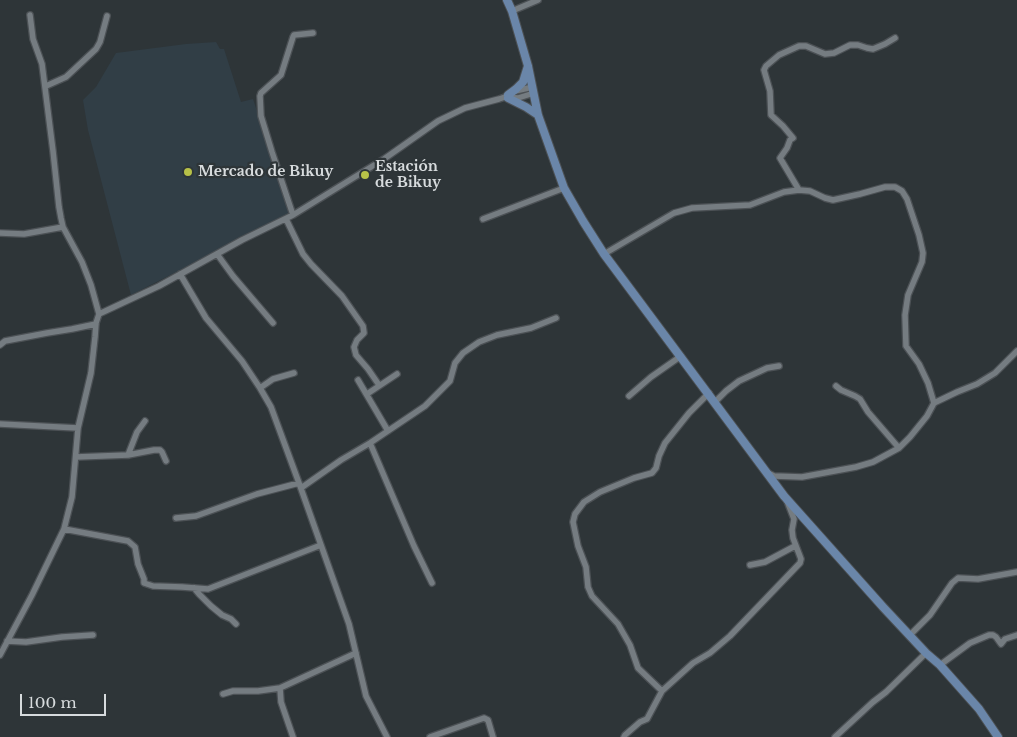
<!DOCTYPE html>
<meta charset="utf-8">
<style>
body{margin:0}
#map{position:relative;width:1017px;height:737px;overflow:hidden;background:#2e3538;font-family:"Libre Baskerville",serif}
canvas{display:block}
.scale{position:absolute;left:20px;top:694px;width:86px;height:22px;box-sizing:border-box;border:2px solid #d7dbdd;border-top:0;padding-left:6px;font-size:15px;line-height:18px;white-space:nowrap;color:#d7dbdd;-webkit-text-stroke:4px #2e3538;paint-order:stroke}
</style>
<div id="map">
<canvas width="1017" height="737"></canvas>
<div class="scale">100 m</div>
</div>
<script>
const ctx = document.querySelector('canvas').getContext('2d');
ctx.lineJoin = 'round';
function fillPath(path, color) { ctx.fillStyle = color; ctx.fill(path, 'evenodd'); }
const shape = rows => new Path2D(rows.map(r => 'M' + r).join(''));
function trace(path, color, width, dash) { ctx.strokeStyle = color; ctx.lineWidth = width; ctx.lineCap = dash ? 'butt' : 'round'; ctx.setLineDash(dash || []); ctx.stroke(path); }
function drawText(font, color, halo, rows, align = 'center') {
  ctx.font = font + ' "Libre Baskerville",serif'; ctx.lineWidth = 4.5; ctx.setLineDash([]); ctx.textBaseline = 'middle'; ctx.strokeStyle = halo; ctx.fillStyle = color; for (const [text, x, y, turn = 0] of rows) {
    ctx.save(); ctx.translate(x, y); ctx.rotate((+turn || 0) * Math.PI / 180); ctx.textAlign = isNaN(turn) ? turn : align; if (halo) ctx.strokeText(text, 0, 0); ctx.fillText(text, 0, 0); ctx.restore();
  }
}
fillPath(shape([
 [216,42,220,49,224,49,241,102,253,99,291,214,131,295,88,130,83,100,96,87,116,53,186,44]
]), '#313e46');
const minor = shape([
 [512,11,538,0],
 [30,15,33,39,42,64,53,151,59,207,61,218,63,227,82,262,91,285,99,314],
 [46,86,66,77,96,49,100,42,107,16],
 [515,91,533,87],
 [799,190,780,158,787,148,790,140,793,138,783,126,771,115,770,91,764,70,766,66,779,55,799,46,806,46,825,54,834,53,850,45,858,45,867,48,873,49,885,44,895,38],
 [293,215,272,152,261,116,260,96,261,93,281,75,293,37,294,35,313,33],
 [286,219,303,254,311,264,342,296,363,326,364,333,357,340,354,347,356,355,368,369,379,385],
 [483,219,564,188],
 [0,233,24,234,63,227],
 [217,254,233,276,273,323],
 [604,254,674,213,692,208,750,205,784,192,799,190,810,191,825,198,833,200,860,194,885,187,895,187,902,191,907,199,919,235,923,253,922,262,908,295,905,315,906,346,919,364,928,383,934,403],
 [180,274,206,318,242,361,260,388,271,407,299,483,349,624,366,696,387,737],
 [0,345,5,341,47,333,72,329,96,324],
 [358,380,388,431],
 [836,386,841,390,855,396,860,399,868,412,899,448],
 [260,388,273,379,294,373],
 [367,394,397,374],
 [629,396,651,377,681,356],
 [715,402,726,391,739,381,767,368,779,366],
 [0,424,78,428],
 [370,443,414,546,432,583],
 [128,455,137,432,145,421],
 [76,457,128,455,154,450,160,450,162,452,166,461],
 [768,473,774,476,802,477,856,467,873,462,899,448,910,437,927,416,934,403,957,392,977,384,995,373,1017,351],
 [301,488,341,460,370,443,425,406,450,381,455,363,463,353,479,342,497,335,531,328,556,318],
 [176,518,196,516,257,494,299,483],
 [64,529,128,541,135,547,138,564,144,579,144,583,153,586,182,587,208,589,321,545],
 [750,565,765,562,795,546],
 [194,588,199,594,211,606,222,615,231,619,236,624],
 [910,635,930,615,952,583,958,578,978,579,1017,572],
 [7,641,26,642,62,637,93,635],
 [0,655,32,595,64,529,72,497,78,428,91,373,95,337,96,323,99,314,159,286,242,240,293,215,384,159,438,121,465,108,499,99,505,97,518,98,534,93],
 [940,665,970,643,989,635,993,635,996,637,1001,644,1005,639,1017,635],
 [280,688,281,702,293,737],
 [662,691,638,668,630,645,618,624,592,596,588,587,586,567,578,546,573,522,575,514,584,502,600,492,634,478,652,473,656,468,659,456,665,443,689,413,709,393],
 [223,694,233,691,258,691,280,688,356,653],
 [430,737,484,718,488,720,493,737],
 [624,737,625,735,640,722,647,719,662,691,693,663,710,653,730,636,800,563,801,559,793,538,792,530,794,519,787,501],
 [835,737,873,702,886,692,926,653]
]);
const major = shape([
 [507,0,512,11,528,66,538,115,564,188,583,221,604,254,784,496,883,607,926,653,940,665,979,709,998,737],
 [508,95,516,89,523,82,528,66],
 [508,98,526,107,538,115]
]);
trace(minor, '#4c5155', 8);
trace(major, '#4c5155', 10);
trace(minor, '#757c81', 5.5);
trace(major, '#6a86a9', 8);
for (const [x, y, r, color] of [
 [188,172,5,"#b7c148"],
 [365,175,5,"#b7c148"]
]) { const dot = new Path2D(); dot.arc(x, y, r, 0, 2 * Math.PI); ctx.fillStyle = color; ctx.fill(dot); trace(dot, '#2e3538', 2); }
drawText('bold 14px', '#d7dbdd', '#2e3538', [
 ["Estación",375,167],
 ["de Bikuy",375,183],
 ["Mercado de Bikuy",198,172]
], 'left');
</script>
